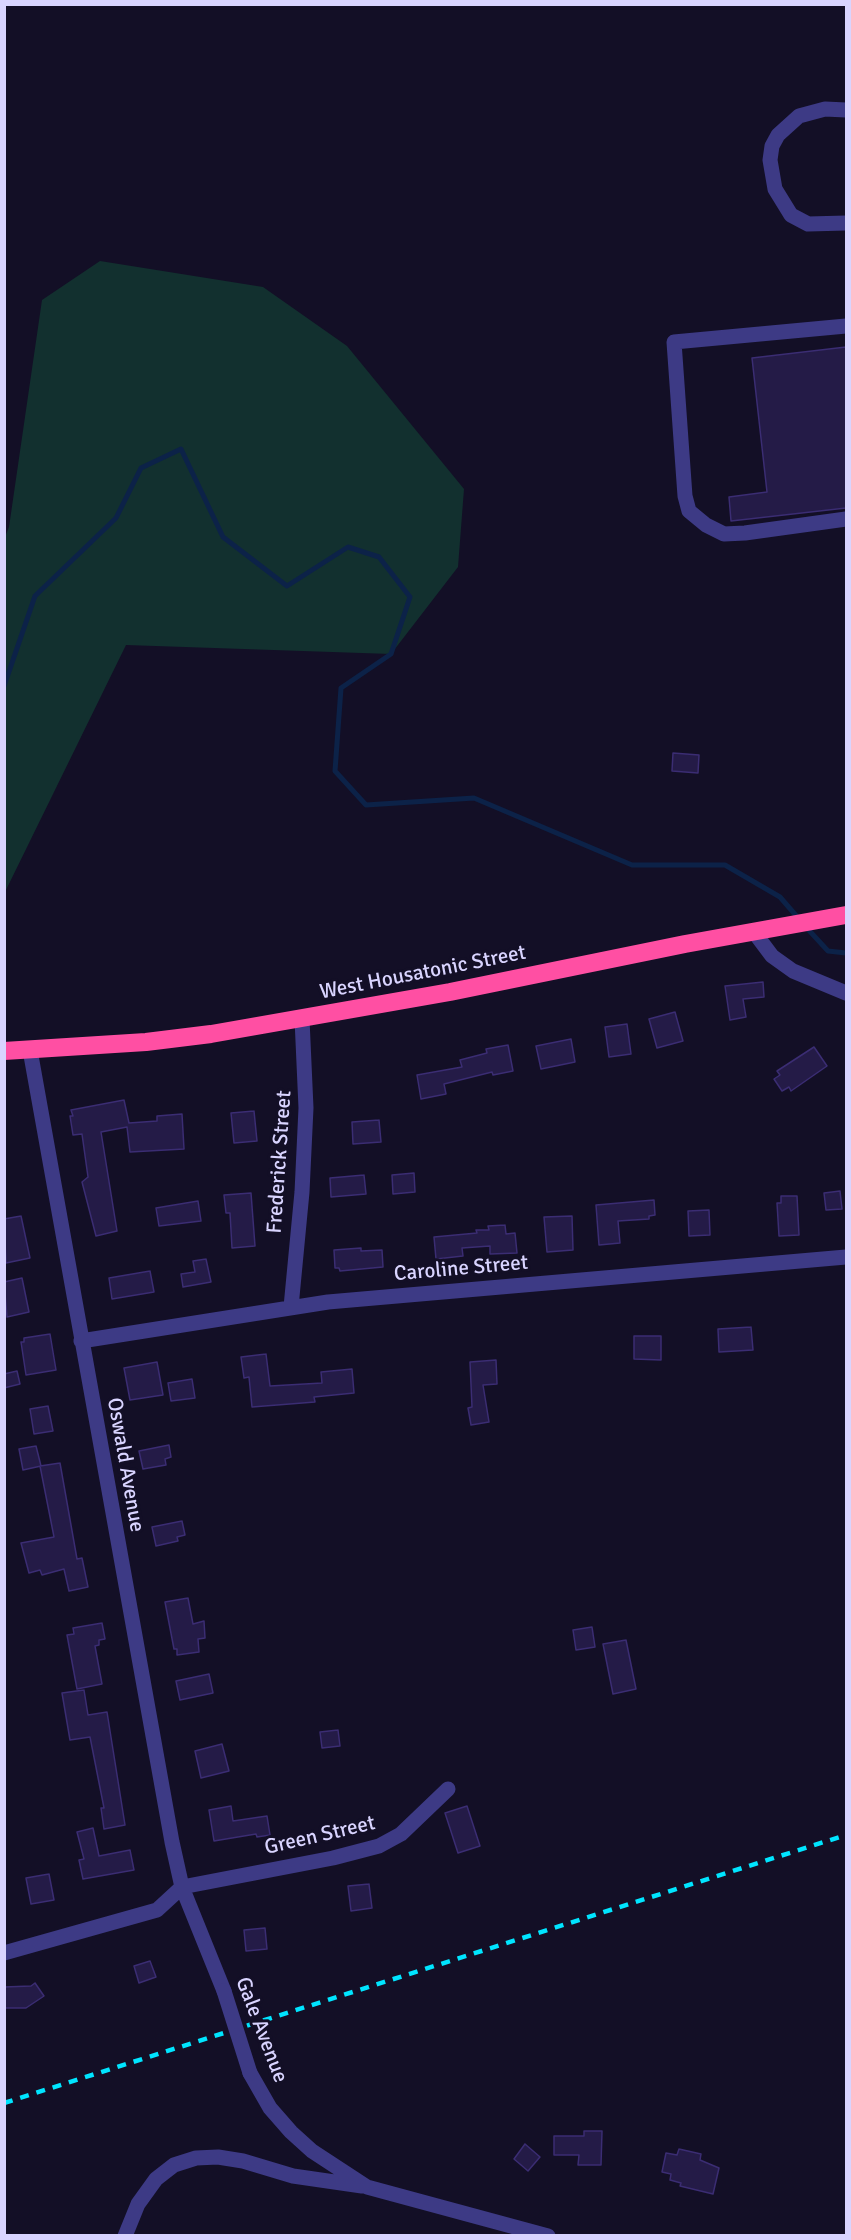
<!DOCTYPE html>
<style>
body{margin:0}
#map{position:relative;width:851px;height:2240px;overflow:hidden;background:#130f26;font-family:Signika,sans-serif}
canvas{display:block}
.frame{position:absolute;inset:0;border:6px solid #d9d4ff;pointer-events:none}
</style>
<div id="map">
<canvas width="851" height="2240"></canvas>
<div class="frame"></div>
</div>
<script>
const ctx = document.querySelector('canvas').getContext('2d');
ctx.lineJoin = 'round';
function fillPath(path, color) { ctx.fillStyle = color; ctx.fill(path, 'evenodd'); }
const shape = rows => new Path2D(rows.map(r => 'M' + r).join(''));
function trace(path, color, width, dash) { ctx.strokeStyle = color; ctx.lineWidth = width; ctx.lineCap = dash ? 'butt' : 'round'; ctx.setLineDash(dash || []); ctx.stroke(path); }
function drawText(font, color, halo, rows, align = 'center') {
  ctx.font = font + ' Signika,sans-serif'; ctx.lineWidth = 6; ctx.setLineDash([]); ctx.textBaseline = 'middle'; ctx.strokeStyle = halo; ctx.fillStyle = color; for (const [text, x, y, turn = 0] of rows) {
    ctx.save(); ctx.translate(x, y); ctx.rotate((+turn || 0) * Math.PI / 180); ctx.textAlign = isNaN(turn) ? turn : align; if (halo) ctx.strokeText(text, 0, 0); ctx.fillText(text, 0, 0); ctx.restore();
  }
}
fillPath(shape([
 [100,261,263,287,347,346,464,489,458,567,391,654,126,645,5,892,5,537,9,527,42,300]
]), '#12302f');
trace(shape([
 [4,686,35,596,116,518,141,468,181,449,223,537,287,586,348,547,379,557,410,597,391,654,341,688,335,771,366,805,474,798,632,865,725,865,780,897,799,919],
 [805,926,828,951,846,953]
]), '#0c2248', 5);
const building = shape([
 [846,347,846,508,731,521,729,497,767,492,752,358,846,347],
 [673,753,699,755,698,773,672,771,673,753],
 [763,982,764,997,743,999,746,1017,730,1020,725,986,763,982],
 [675,1012,683,1041,657,1048,649,1019,675,1012],
 [627,1024,631,1054,609,1057,605,1027,627,1024],
 [571,1039,575,1062,541,1069,536,1046,571,1039],
 [508,1045,513,1071,493,1075,492,1072,444,1084,446,1094,421,1099,417,1075,462,1067,460,1060,487,1053,486,1049,508,1045],
 [814,1047,827,1066,791,1091,789,1087,782,1091,774,1079,780,1075,777,1071,814,1047],
 [124,1100,129,1123,157,1121,157,1116,182,1114,184,1149,130,1152,127,1127,101,1132,117,1231,96,1236,82,1182,88,1177,82,1134,73,1135,70,1116,73,1116,71,1110,124,1100],
 [254,1111,257,1141,234,1143,231,1113,254,1111],
 [379,1120,381,1142,353,1144,352,1122,379,1120],
 [414,1173,415,1192,393,1194,392,1175,414,1173],
 [364,1175,366,1194,331,1197,330,1178,364,1175],
 [840,1191,842,1209,826,1210,824,1193,840,1191],
 [251,1193,255,1246,232,1248,230,1213,226,1213,224,1195,251,1193],
 [781,1196,797,1196,799,1235,779,1236,777,1203,781,1203,781,1196],
 [654,1200,655,1215,649,1216,649,1219,618,1221,620,1243,599,1245,596,1205,654,1200],
 [198,1201,201,1221,159,1226,156,1208,198,1201],
 [709,1210,710,1235,689,1236,688,1211,709,1210],
 [21,1216,30,1258,6,1263,4,1219,21,1216],
 [572,1216,573,1250,547,1252,544,1217,572,1216],
 [505,1225,506,1234,515,1233,517,1253,490,1254,490,1246,462,1248,463,1256,436,1259,434,1237,477,1233,476,1230,489,1230,488,1226,505,1225],
 [361,1248,361,1251,382,1250,383,1267,340,1271,339,1268,335,1268,334,1250,361,1248],
 [206,1259,211,1282,183,1287,181,1274,195,1272,193,1261,206,1259],
 [150,1271,154,1292,112,1299,109,1278,150,1271],
 [22,1278,29,1312,7,1317,4,1282,22,1278],
 [751,1327,753,1350,719,1352,718,1329,751,1327],
 [50,1334,56,1370,26,1375,21,1342,24,1342,24,1338,50,1334],
 [634,1336,661,1336,661,1360,634,1359,634,1336],
 [266,1354,270,1386,322,1383,321,1372,352,1369,354,1393,314,1397,315,1402,252,1407,249,1377,244,1378,241,1357,266,1354],
 [496,1360,497,1384,483,1385,489,1422,471,1425,468,1408,472,1407,470,1362,496,1360],
 [157,1362,163,1395,130,1400,124,1368,157,1362],
 [17,1371,20,1384,4,1388,4,1374,17,1371],
 [192,1379,195,1398,171,1401,168,1383,192,1379],
 [48,1406,53,1431,34,1434,30,1409,48,1406],
 [169,1445,171,1457,165,1459,166,1465,143,1469,139,1451,169,1445],
 [36,1446,41,1466,23,1470,19,1449,36,1446],
 [60,1463,77,1559,82,1558,88,1587,69,1591,64,1569,42,1575,40,1570,29,1573,21,1543,54,1537,40,1466,60,1463],
 [182,1521,185,1535,177,1537,178,1541,156,1546,152,1527,182,1521],
 [188,1598,193,1624,204,1621,205,1638,198,1639,199,1652,177,1655,177,1649,174,1649,165,1602,188,1598],
 [102,1623,105,1639,99,1640,99,1645,95,1646,102,1684,77,1689,67,1635,74,1634,73,1628,102,1623],
 [592,1627,595,1647,576,1650,573,1630,592,1627],
 [626,1640,636,1689,613,1694,603,1644,626,1640],
 [209,1674,213,1693,180,1700,176,1681,209,1674],
 [84,1690,88,1715,107,1712,125,1825,104,1829,101,1808,104,1808,90,1737,70,1740,62,1693,84,1690],
 [338,1730,340,1746,322,1748,320,1732,338,1730],
 [222,1744,229,1771,201,1778,195,1751,222,1744],
 [231,1806,233,1821,267,1816,270,1835,257,1837,256,1834,214,1841,209,1810,231,1806],
 [467,1806,480,1846,458,1853,445,1813,467,1806],
 [93,1828,99,1856,130,1850,134,1870,83,1879,79,1860,84,1859,77,1832,93,1828],
 [49,1874,54,1900,31,1904,26,1878,49,1874],
 [369,1884,372,1908,351,1911,348,1886,369,1884],
 [265,1928,267,1949,246,1951,244,1930,265,1928],
 [150,1961,156,1977,139,1983,134,1966,150,1961],
 [35,1983,44,1996,26,2008,4,2008,4,1987,31,1986,35,1983],
 [584,2131,602,2131,601,2165,578,2165,579,2155,554,2155,554,2136,584,2136,584,2131],
 [525,2144,540,2157,528,2171,514,2159,525,2144],
 [679,2149,701,2154,700,2160,719,2168,713,2194,680,2186,681,2183,670,2180,671,2174,662,2172,666,2153,677,2155,679,2149]
]);
fillPath(building, '#241b47');
trace(building, '#3b2d73', 1.5);
trace(shape([
 [846,110,825,109,799,116,778,135,772,146,770,160,775,189,791,215,808,224,846,223],
 [846,326,674,342,685,496,689,511,706,525,724,534,745,533,846,519],
 [754,932,772,956,793,971,846,993],
 [30,1050,172,1842,182,1887,224,1991],
 [291,1307,302,1192,306,1108,302,1019],
 [81,1341,328,1302,846,1257],
 [182,1887,333,1858,379,1846,401,1834,448,1789],
 [4,1953,157,1910,182,1887],
 [250,2073,270,2108,291,2132,312,2151,367,2187,548,2236],
 [125,2236,138,2204,156,2179,174,2165,196,2158,218,2157,243,2161,293,2176,362,2186]
]), '#3d3a85', 15);
trace(shape([
 [4,1051,146,1042,211,1034,450,992,685,944,846,915]
]), '#ff4fa3', 18);
trace(shape([
 [4,2103,846,1835]
]), '#00e5ff', 4.5, [9, 8]);
trace(shape([
 [224,1991,250,2073]
]), '#3d3a85', 15);
drawText('21px', '#d9d4ff', '#130f26', [
 ["West Housatonic Street",423,973,-11],
 ["Frederick Street",280,1162,-86],
 ["Caroline Street",461,1269,-5],
 ["Oswald Avenue",125,1465,80],
 ["Green Street",320,1836,-13],
 ["Gale Avenue",261,2030,69]
]);
</script>
